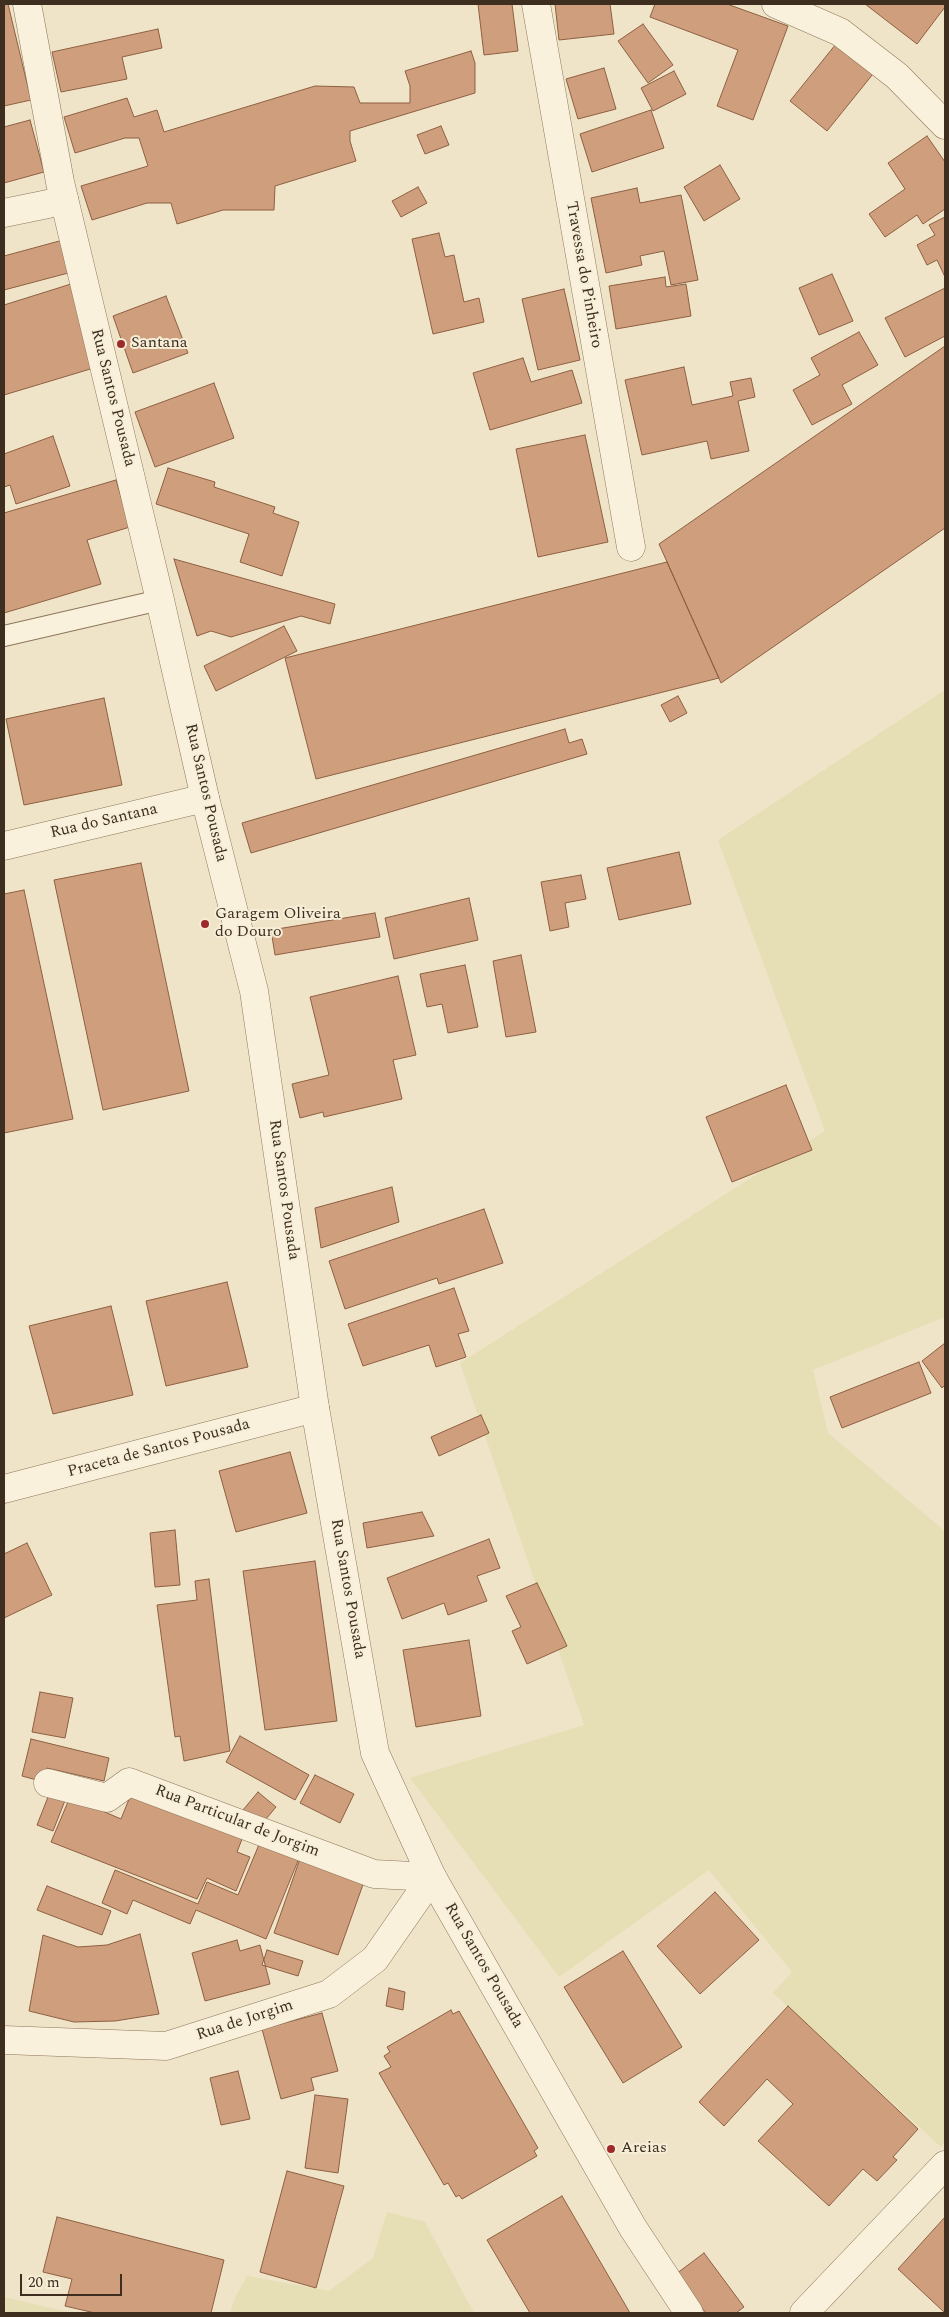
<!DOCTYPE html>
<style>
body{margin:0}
#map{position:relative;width:949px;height:2317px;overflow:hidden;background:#f0e4c8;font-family:Spectral,serif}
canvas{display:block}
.frame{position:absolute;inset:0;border:5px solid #3d2e20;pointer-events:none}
.scale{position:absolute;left:20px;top:2274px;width:102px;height:22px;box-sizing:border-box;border:2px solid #3d2e20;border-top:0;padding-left:6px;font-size:15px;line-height:18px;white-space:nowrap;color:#3d2e20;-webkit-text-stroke:4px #f7eed8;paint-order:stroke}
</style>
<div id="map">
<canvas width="949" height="2317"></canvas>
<div class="frame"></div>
<div class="scale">20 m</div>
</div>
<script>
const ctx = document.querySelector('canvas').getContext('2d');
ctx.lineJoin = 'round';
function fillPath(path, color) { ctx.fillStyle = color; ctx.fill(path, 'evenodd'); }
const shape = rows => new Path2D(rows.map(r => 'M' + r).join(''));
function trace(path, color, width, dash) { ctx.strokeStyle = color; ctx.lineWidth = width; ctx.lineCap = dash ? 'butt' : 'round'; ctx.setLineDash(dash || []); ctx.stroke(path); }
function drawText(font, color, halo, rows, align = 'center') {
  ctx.font = font + ' Spectral,serif'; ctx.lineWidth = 4; ctx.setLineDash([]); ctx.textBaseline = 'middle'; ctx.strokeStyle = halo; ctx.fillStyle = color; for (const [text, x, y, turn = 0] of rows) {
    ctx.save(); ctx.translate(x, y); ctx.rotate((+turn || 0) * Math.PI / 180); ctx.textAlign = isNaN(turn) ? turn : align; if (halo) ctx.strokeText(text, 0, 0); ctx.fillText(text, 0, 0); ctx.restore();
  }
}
fillPath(shape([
 [945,690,945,1317,813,1370,828,1433,945,1531,945,2142,941,2147,773,1993,792,1972,709,1870,559,1977,410,1778,584,1725,460,1363,825,1131,718,840],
 [387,2212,425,2222,474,2313,230,2313,234,2300,247,2276,329,2291,373,2258],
 [4,2297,72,2313,4,2313]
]), '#e6deb5');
const building = shape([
 [4,4,8,4,31,100,4,106,4,4],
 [478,4,512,4,518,51,484,55,478,4],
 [555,4,610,4,614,34,559,40,555,4],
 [655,4,727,4,788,26,753,120,717,106,738,50,650,17,655,4],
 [865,4,945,4,945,7,917,44,865,4],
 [643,24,673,65,648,83,618,41,643,24],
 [158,29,162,48,122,57,127,79,61,92,52,52,158,29],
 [836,44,873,74,827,131,790,101,836,44],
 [471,51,475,63,475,93,350,131,350,141,356,161,275,186,274,210,223,210,177,224,171,203,147,203,92,220,81,186,148,166,139,138,125,138,75,153,64,117,127,98,134,117,157,110,164,132,315,86,354,87,360,103,410,103,410,86,405,71,471,51],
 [604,68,616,109,578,119,566,79,604,68],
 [674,71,686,94,653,111,641,88,674,71],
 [651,110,664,148,592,172,580,134,651,110],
 [30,120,44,172,4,183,4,127,30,120],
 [441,126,449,145,425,154,417,135,441,126],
 [927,136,945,162,945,209,923,224,917,215,885,237,869,214,905,189,888,163,927,136],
 [720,165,740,199,704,221,684,187,720,165],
 [418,187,427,203,401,217,392,201,418,187],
 [637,188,640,203,681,195,698,280,671,285,664,251,640,256,642,265,606,273,591,198,637,188],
 [945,217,945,277,937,260,927,265,917,245,935,235,929,225,945,217],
 [439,233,445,257,454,255,464,302,479,298,484,322,433,334,412,239,439,233],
 [63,240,72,272,4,290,4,256,63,240],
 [832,274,853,321,819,335,799,288,832,274],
 [665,277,666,287,686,284,691,316,616,329,609,286,665,277],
 [71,284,97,367,4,395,4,305,71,284],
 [945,288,945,336,905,357,885,318,945,288],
 [564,289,580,360,538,370,522,299,564,289],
 [166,296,188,353,133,373,113,316,166,296],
 [859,332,878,365,842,385,852,404,812,425,793,390,820,375,811,358,859,332],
 [945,346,945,528,721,683,659,544,945,346],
 [523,358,531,382,572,370,582,403,490,430,473,373,523,358],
 [684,367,692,405,733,396,730,382,751,378,755,397,738,401,749,451,711,459,707,441,642,455,625,380,684,367],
 [214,383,234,438,155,467,135,412,214,383],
 [585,435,608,542,538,557,516,449,585,435],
 [53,436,70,486,16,504,10,485,4,487,4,454,53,436],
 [168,468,215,482,214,487,275,507,273,513,299,522,282,576,240,562,249,534,156,504,168,468],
 [116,480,130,527,87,540,101,584,4,613,4,513,116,480],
 [174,559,335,604,330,624,301,616,231,637,211,631,197,636,174,559],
 [667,562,719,678,316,779,285,658,667,562],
 [284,626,297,651,216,691,204,666,284,626],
 [678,696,687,713,670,722,661,705,678,696],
 [104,698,122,785,24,805,6,719,104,698],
 [565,729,569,743,582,739,587,754,251,853,242,823,565,729],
 [679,852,691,904,619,920,607,868,679,852],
 [141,863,189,1091,103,1110,54,880,141,863],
 [581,875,586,899,565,903,569,927,550,931,541,882,581,875],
 [24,890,73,1119,4,1133,4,894,24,890],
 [469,898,478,940,394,959,385,918,469,898],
 [375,913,380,937,275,955,271,930,375,913],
 [521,955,536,1032,506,1037,493,961,521,955],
 [465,965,478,1027,448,1033,442,1004,427,1007,420,974,465,965],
 [398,976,416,1055,393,1060,402,1099,324,1117,323,1112,300,1118,292,1084,329,1075,310,997,398,976],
 [786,1085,812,1150,732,1182,706,1117,786,1085],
 [392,1187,399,1222,321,1248,315,1208,392,1187],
 [484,1209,503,1263,439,1284,437,1278,345,1309,329,1261,484,1209],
 [227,1282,248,1367,166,1386,146,1301,227,1282],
 [454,1288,469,1331,458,1334,466,1357,436,1367,429,1345,363,1366,348,1324,454,1288],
 [111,1306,133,1395,53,1414,29,1326,111,1306],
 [945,1343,945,1385,942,1388,922,1361,945,1343],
 [919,1362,931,1393,842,1428,830,1397,919,1362],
 [481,1415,489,1433,439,1456,431,1437,481,1415],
 [290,1452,307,1513,236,1532,219,1471,290,1452],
 [422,1512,434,1536,367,1548,363,1523,422,1512],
 [175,1530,180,1585,155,1587,150,1533,175,1530],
 [489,1539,500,1568,477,1576,487,1601,448,1615,444,1603,402,1619,387,1578,489,1539],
 [27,1543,52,1595,4,1618,4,1554,27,1543],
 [315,1561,337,1721,265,1730,243,1571,315,1561],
 [209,1579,230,1751,184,1761,180,1736,175,1737,157,1605,197,1600,195,1581,209,1579],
 [537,1583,567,1646,527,1664,512,1631,521,1627,506,1596,537,1583],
 [469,1640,481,1716,416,1727,403,1650,469,1640],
 [40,1692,73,1698,65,1738,32,1732,40,1692],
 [240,1736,309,1775,295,1800,226,1762,240,1736],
 [31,1739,109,1758,104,1781,47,1768,44,1782,22,1776,31,1739],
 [315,1775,354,1794,340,1823,300,1803,315,1775],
 [134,1787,244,1834,237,1852,250,1857,236,1891,207,1878,197,1899,51,1842,70,1797,121,1819,134,1787],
 [50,1792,66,1798,53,1831,37,1825,50,1792],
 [258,1792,276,1807,261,1825,243,1810,258,1792],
 [263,1835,302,1851,266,1939,196,1910,190,1924,133,1900,127,1914,102,1903,115,1870,198,1904,207,1882,238,1895,263,1835],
 [302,1853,366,1876,338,1955,274,1933,302,1853],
 [47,1886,111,1911,102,1935,37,1910,47,1886],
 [715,1892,759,1940,700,1994,657,1946,715,1892],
 [140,1934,159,2014,115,2021,74,2022,29,2011,43,1935,78,1947,107,1945,140,1934],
 [237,1940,240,1951,260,1945,270,1984,205,2001,192,1953,237,1940],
 [267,1950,303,1961,298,1976,262,1965,267,1950],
 [623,1951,682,2047,623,2083,564,1987,623,1951],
 [389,1988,405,1992,403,2010,386,2006,389,1988],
 [788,2006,918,2129,893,2157,897,2160,877,2181,863,2169,829,2206,758,2141,793,2104,767,2079,724,2126,699,2102,788,2006],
 [451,2010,453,2014,459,2011,538,2148,534,2151,537,2156,462,2199,459,2195,456,2197,448,2183,444,2185,379,2073,391,2067,384,2056,390,2052,387,2047,451,2010],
 [322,2013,338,2071,311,2078,314,2090,281,2099,262,2029,322,2013],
 [238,2071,250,2119,221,2125,210,2078,238,2071],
 [315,2095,348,2099,338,2173,305,2168,315,2095],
 [287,2171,344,2186,316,2288,260,2272,287,2171],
 [562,2196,630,2313,530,2313,487,2240,562,2196],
 [57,2217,224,2260,211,2313,95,2313,65,2306,72,2279,43,2272,57,2217],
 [945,2217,945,2313,898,2269,945,2217],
 [704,2253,744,2307,736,2313,706,2313,676,2274,704,2253]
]);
fillPath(building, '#cf9f7d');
trace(building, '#8d5f41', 1);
const service = shape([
 [4,636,160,600]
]);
const minor = shape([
 [536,4,631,547],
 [776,4,840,32,897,76,945,125],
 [4,213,48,204,64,199],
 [4,846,205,798],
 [4,1489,315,1408],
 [48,1783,107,1798,129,1782,374,1874,432,1877],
 [4,2040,166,2046,329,1994,375,1959,432,1877],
 [804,2313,945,2165]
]);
const tertiary = shape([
 [27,4,60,182,160,600,205,798,254,991,315,1408,375,1753,432,1877,633,2228,689,2313]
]);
trace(service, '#8d765c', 22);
trace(minor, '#8d765c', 29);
trace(tertiary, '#8d765c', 29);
trace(service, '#faf1dc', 20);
trace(minor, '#faf1dc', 28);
trace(tertiary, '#faf1dc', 28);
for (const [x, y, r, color] of [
 [121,344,5,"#9e2a2b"],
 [205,924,5,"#9e2a2b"],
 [611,2149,5,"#9e2a2b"]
]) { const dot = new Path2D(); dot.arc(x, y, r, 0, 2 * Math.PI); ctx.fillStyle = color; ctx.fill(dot); trace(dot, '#f7eed8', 2); }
drawText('16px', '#3d2e20', '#f7eed8', [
 ["Travessa do Pinheiro",583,275,80],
 ["Rua Santos Pousada",112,398,76],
 ["Rua Santos Pousada",205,793,77],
 ["Rua do Santana",104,822,-13],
 ["Rua Santos Pousada",283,1190,82],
 ["Praceta de Santos Pousada",159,1449,-15],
 ["Rua Santos Pousada",347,1589,80],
 ["Rua Particular de Jorgim",237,1822,21],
 ["Rua Santos Pousada",483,1966,60],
 ["Rua de Jorgim",245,2021,-18]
]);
drawText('16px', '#3d2e20', '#f7eed8', [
 ["Santana",131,344],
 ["Garagem Oliveira",215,915],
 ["do Douro",215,933],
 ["Areias",621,2149]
], 'left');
</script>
